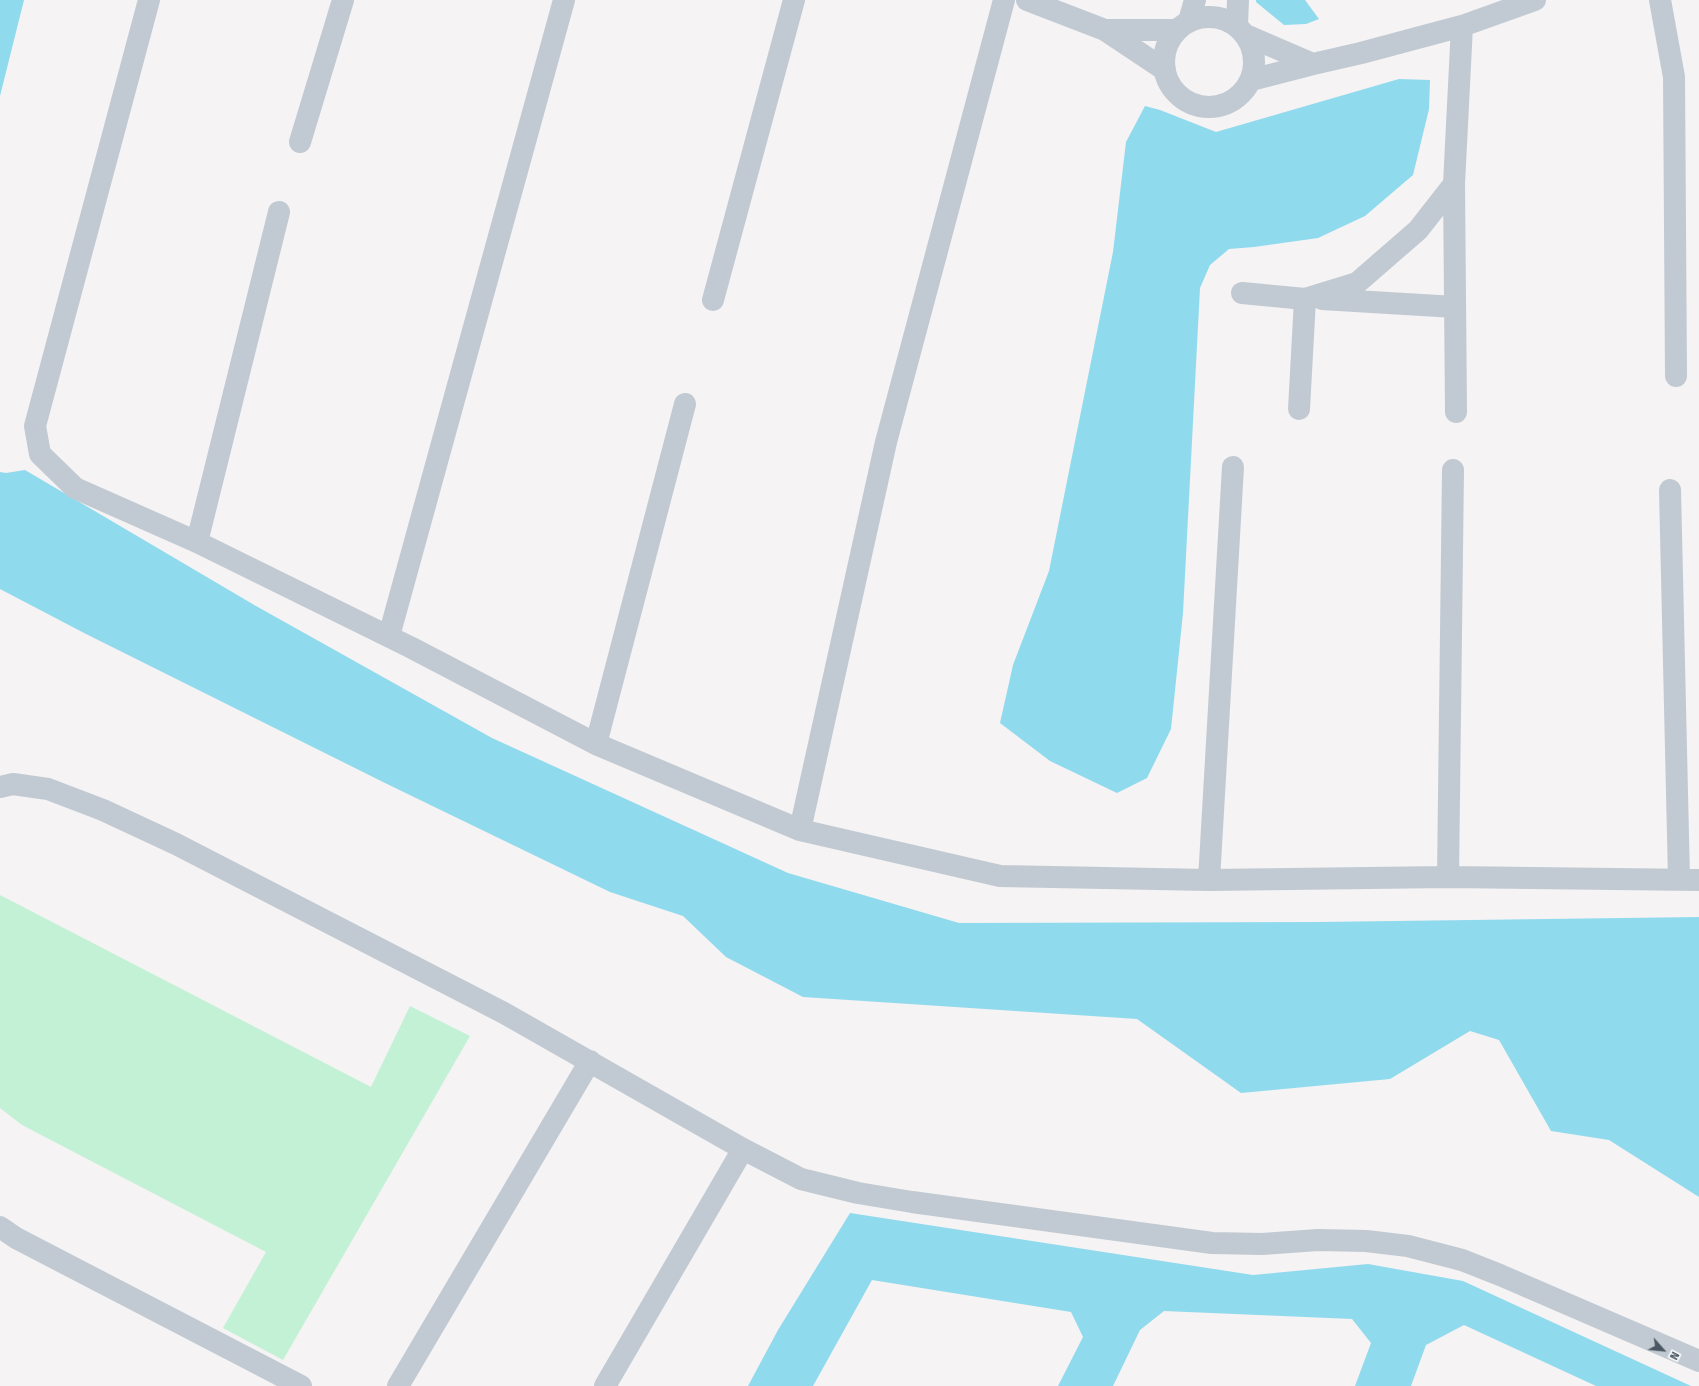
<!DOCTYPE html>
<style>
body{margin:0}
#map{position:relative;width:1699px;height:1386px;overflow:hidden;background:#f5f3f3;font-family:"Fira Sans",sans-serif}
canvas{display:block}
.north{position:absolute;left:1643px;top:1330px;width:40px;height:40px;-webkit-text-stroke:3px #fff;paint-order:stroke;rotate:117deg;font-size:11px;font-weight:700;line-height:16px;text-align:center;color:#4a5661}
.north::after{content:'';display:block;margin:auto;width:14px;height:18px;background:#4a5661;clip-path:polygon(50% 0,100% 100%,50% 72%,0 100%)}
</style>
<div id="map">
<canvas width="1699" height="1386"></canvas>
<div class="north">N</div>
</div>
<script>
const ctx = document.querySelector('canvas').getContext('2d');
ctx.lineJoin = 'round';
function fillPath(path, color) { ctx.fillStyle = color; ctx.fill(path, 'evenodd'); }
const shape = rows => new Path2D(rows.map(r => 'M' + r).join(''));
function trace(path, color, width, dash) { ctx.strokeStyle = color; ctx.lineWidth = width; ctx.lineCap = dash ? 'butt' : 'round'; ctx.setLineDash(dash || []); ctx.stroke(path); }
fillPath(shape([
 [0,895,371,1087,410,1006,470,1036,283,1360,223,1328,266,1252,22,1125,0,1108]
]), '#c3f1d5');
fillPath(shape([
 [0,0,24,0,0,96],
 [1256,0,1305,0,1319,19,1306,24,1284,25,1256,2],
 [1399,79,1430,80,1429,109,1413,175,1365,216,1318,238,1254,247,1229,249,1210,265,1200,288,1183,613,1171,729,1147,778,1117,793,1050,761,1000,723,1013,665,1049,571,1113,252,1126,142,1145,106,1160,110,1216,132],
 [25,470,256,606,492,738,788,873,959,923,1318,922,1699,917,1699,1197,1609,1140,1551,1131,1499,1040,1470,1031,1390,1079,1241,1093,1137,1019,803,997,726,957,683,916,610,892,385,783,86,634,0,589,0,472,6,473],
 [850,1213,1253,1275,1368,1264,1463,1281,1691,1386,1596,1386,1464,1325,1426,1345,1411,1386,1355,1386,1371,1343,1352,1319,1164,1311,1140,1330,1113,1386,1058,1386,1083,1337,1071,1312,872,1280,813,1386,748,1386,778,1330]
]), '#90daee');
trace(shape([
 [149,0,35,426,40,454,75,488,197,542,410,647,596,744,800,830,1000,876,1209,880,1448,877,1699,880],
 [1027,0,1105,30],
 [1660,0,1674,77,1676,376],
 '1164 62a45 45 0 1 1 90 0a45 45 0 1 1-90 0Z',
 [1189,21,1195,0],
 [1237,25,1238,0],
 [1248,36,1313,64,1251,80],
 [1313,64,1361,53,1462,26,1535,0],
 [1165,70,1105,30,1177,30],
 [300,142,343,0],
 [1454,184,1456,412],
 [1242,293,1305,299,1299,409],
 [1305,299,1357,283,1418,230,1454,184,1462,26],
 [1322,299,1455,307],
 [713,300,794,0],
 [1670,490,1679,879],
 [197,542,279,212],
 [389,636,564,0],
 [596,744,685,404],
 [0,787,13,784,48,789,103,810,176,844,504,1013,743,1149,801,1179,858,1193,912,1202,1212,1243,1262,1244,1318,1240,1366,1241,1408,1246,1462,1260,1500,1275,1699,1361],
 [800,830,886,442,1004,0],
 [1448,877,1453,470],
 [1209,880,1233,467],
 [0,1227,16,1238,301,1386],
 [398,1386,590,1061],
 [605,1386,743,1149]
]), '#c1cad2', 22);
</script>
